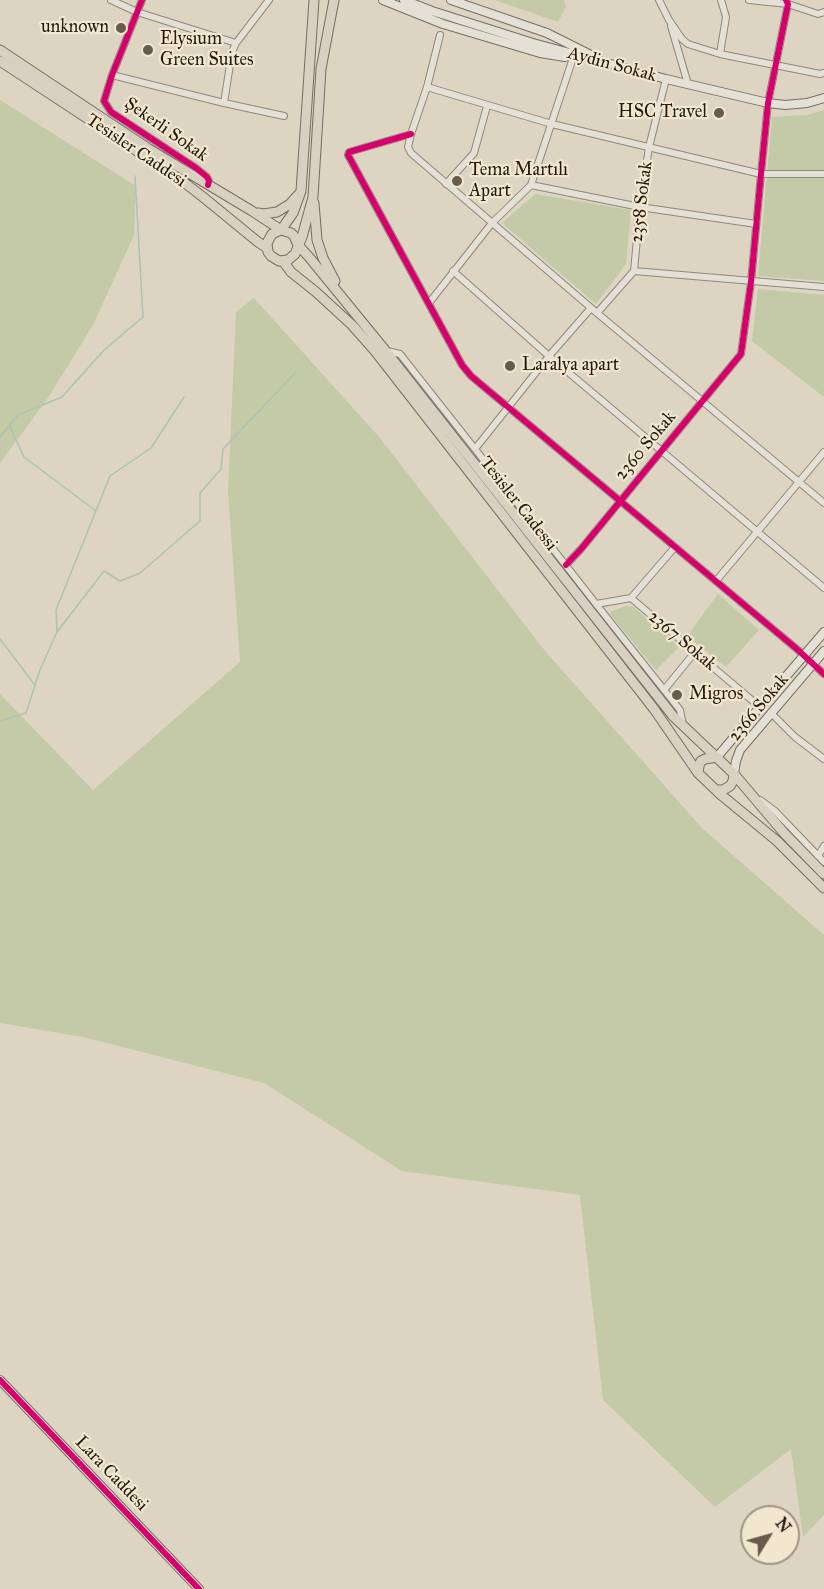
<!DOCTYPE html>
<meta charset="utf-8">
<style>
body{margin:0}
#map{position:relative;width:824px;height:1589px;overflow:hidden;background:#ddd5c1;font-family:"IM FELL Great Primer",serif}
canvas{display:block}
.north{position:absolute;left:740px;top:1505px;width:60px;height:60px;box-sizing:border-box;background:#f1e6ce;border:2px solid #a09482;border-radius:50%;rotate:53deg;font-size:16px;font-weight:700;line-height:24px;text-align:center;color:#26190f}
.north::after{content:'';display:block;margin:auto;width:21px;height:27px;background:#665b4d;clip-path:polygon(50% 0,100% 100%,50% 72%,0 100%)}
</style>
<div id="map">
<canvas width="824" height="1589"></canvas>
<div class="north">N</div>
</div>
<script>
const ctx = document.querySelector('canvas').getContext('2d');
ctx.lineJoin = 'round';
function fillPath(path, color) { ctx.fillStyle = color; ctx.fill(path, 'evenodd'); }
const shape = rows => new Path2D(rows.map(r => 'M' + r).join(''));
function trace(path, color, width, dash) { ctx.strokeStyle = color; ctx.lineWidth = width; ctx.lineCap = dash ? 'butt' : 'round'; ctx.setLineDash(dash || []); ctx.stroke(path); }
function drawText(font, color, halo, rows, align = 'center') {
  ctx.font = font + ' "IM FELL Great Primer",serif'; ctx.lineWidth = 4.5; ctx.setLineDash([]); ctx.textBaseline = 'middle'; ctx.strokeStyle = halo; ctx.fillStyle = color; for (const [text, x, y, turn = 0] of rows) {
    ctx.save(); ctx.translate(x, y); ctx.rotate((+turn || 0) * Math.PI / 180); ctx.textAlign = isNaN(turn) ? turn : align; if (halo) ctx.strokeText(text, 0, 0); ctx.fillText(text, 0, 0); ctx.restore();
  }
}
fillPath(shape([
 [495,0,564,0,566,7,558,22],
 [0,100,136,186,134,235,93,325,48,398,0,463],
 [824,110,824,281,758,276,772,117,807,115],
 [535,194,631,210,626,264,596,304,502,223],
 [758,289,824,295,824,397,752,341],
 [254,298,380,438,545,651,702,828,824,935,824,1515,803,1537,791,1449,715,1507,603,1400,580,1195,402,1171,264,1083,83,1037,0,1023,0,694,93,790,240,662,228,491,236,312],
 [718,594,759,630,726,667,687,636],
 [626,606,634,607,679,647,656,670,610,614,610,612]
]), '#c4c9a7');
trace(shape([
 [10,427,24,457,96,511],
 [0,437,18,415,62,397,104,350,143,317,135,176],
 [57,631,56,610,110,476,151,448,184,397],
 [0,639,34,684],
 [0,721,26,713,40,670,57,632,104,571,120,581,140,573,200,521,200,493,221,469,223,449,296,372]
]), '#adc3b0', 1.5);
const street = shape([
 [111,0,137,12,236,43],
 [142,0,112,75,104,101,111,112,196,168,207,177,209,181,208,185],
 [659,0,669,20,682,39,688,44,720,54,820,74,824,73],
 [749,0,788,4,818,14,824,12],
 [671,26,688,84],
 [440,35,427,87,411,134,408,147,411,153,597,313,824,503],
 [720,54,726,17,721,0],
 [112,75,224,103,284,116],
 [427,87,552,124,761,174,824,174],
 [224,103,232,52,236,43,269,0],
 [411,134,349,152,348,155,462,365,471,376,798,650,824,674],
 [446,184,474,153,487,106],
 [531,185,640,207,756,224],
 [453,271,549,356,824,588],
 [634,271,824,287],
 [429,303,492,223,531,185,573,58],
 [597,313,634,271,640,207,649,147,666,79],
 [387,351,400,354,475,449,596,604,680,710,683,725],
 [475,449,549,356,591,308],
 [566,565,581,549,741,354,751,282,761,174,768,103,788,4,786,0],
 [716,581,824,452],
 [631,598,675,547],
 [596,604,631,598,760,707],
 [664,690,695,652],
 [771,713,795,737,824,759],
 [760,800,775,811,824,862],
 [818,856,824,846]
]);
const secondary = shape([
 [383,0,443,24,540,53,565,57],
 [404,0,432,11,533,43,666,79,768,103,785,105,807,103,824,98],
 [451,0,547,33,593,56],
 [717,757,824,632],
 [734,774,736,761,740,750,824,651],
 [0,1380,199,1589]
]);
const primary = shape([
 [314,0,301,191,293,213,281,230,272,234,267,243,268,252,271,256,279,261,288,260,295,254,302,237,313,197,321,69,334,0],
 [0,50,149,149,252,211,281,230,291,233,294,236,298,245,309,257,385,350,662,702,673,716,734,774,784,833,824,874],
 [0,61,181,180,203,197,258,242,267,248],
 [314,203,317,240,323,258,335,281],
 [258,213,263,214,277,212,290,204,298,195],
 [283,261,291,272,316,292,352,325,375,351,654,709,698,773,720,794,777,841,824,888],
 [698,773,699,766,701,761,705,759,717,757],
 [716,790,723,790,730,786,733,781,734,774]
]);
trace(street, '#8e877b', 8);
trace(secondary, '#746e63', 10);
trace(primary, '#746e63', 11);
trace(street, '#e5e0d5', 6);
trace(secondary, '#e5e0d5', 8);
trace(primary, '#d8d0c1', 9);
trace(shape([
 [142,0,112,75,104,101,111,112,196,168,207,177,209,181,208,185],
 [411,134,349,152,348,155,462,365,471,376,798,650,824,674],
 [566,565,581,549,741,354,751,282,761,174,768,103,788,4,786,0],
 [0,1380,199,1589]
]), '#d6006c', 6);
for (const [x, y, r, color] of [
 [121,28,6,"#665b4d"],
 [148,50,6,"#665b4d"],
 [719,113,6,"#665b4d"],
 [457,181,6,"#665b4d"],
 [510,366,6,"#665b4d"],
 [677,695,6,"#665b4d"]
]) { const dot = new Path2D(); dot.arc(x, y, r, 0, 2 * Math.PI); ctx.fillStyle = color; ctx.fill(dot); trace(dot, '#f1e6ce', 2); }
drawText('18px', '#26190f', '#f1e6ce', [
 ["unknown",109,28,"right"],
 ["Elysium",160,40],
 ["Green Suites",160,61],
 ["HSC Travel",707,113,"right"],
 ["Tema Martılı",469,171],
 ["Apart",469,192],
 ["Laralya apart",522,366],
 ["Migros",689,695]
], 'left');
drawText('18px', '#26190f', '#f1e6ce', [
 ["Aydin Sokak",612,65,15],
 ["Şekerli Sokak",166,130,35],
 ["Tesisler Caddesi",136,151,34],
 ["2358 Sokak",642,202,-83],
 ["2360 Sokak",646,446,-50],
 ["Tesisler Cadessi",518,504,52],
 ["2367 Sokak",682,641,40],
 ["2366 Sokak",759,708,-50],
 ["Lara Caddesi",111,1474,46]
]);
</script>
